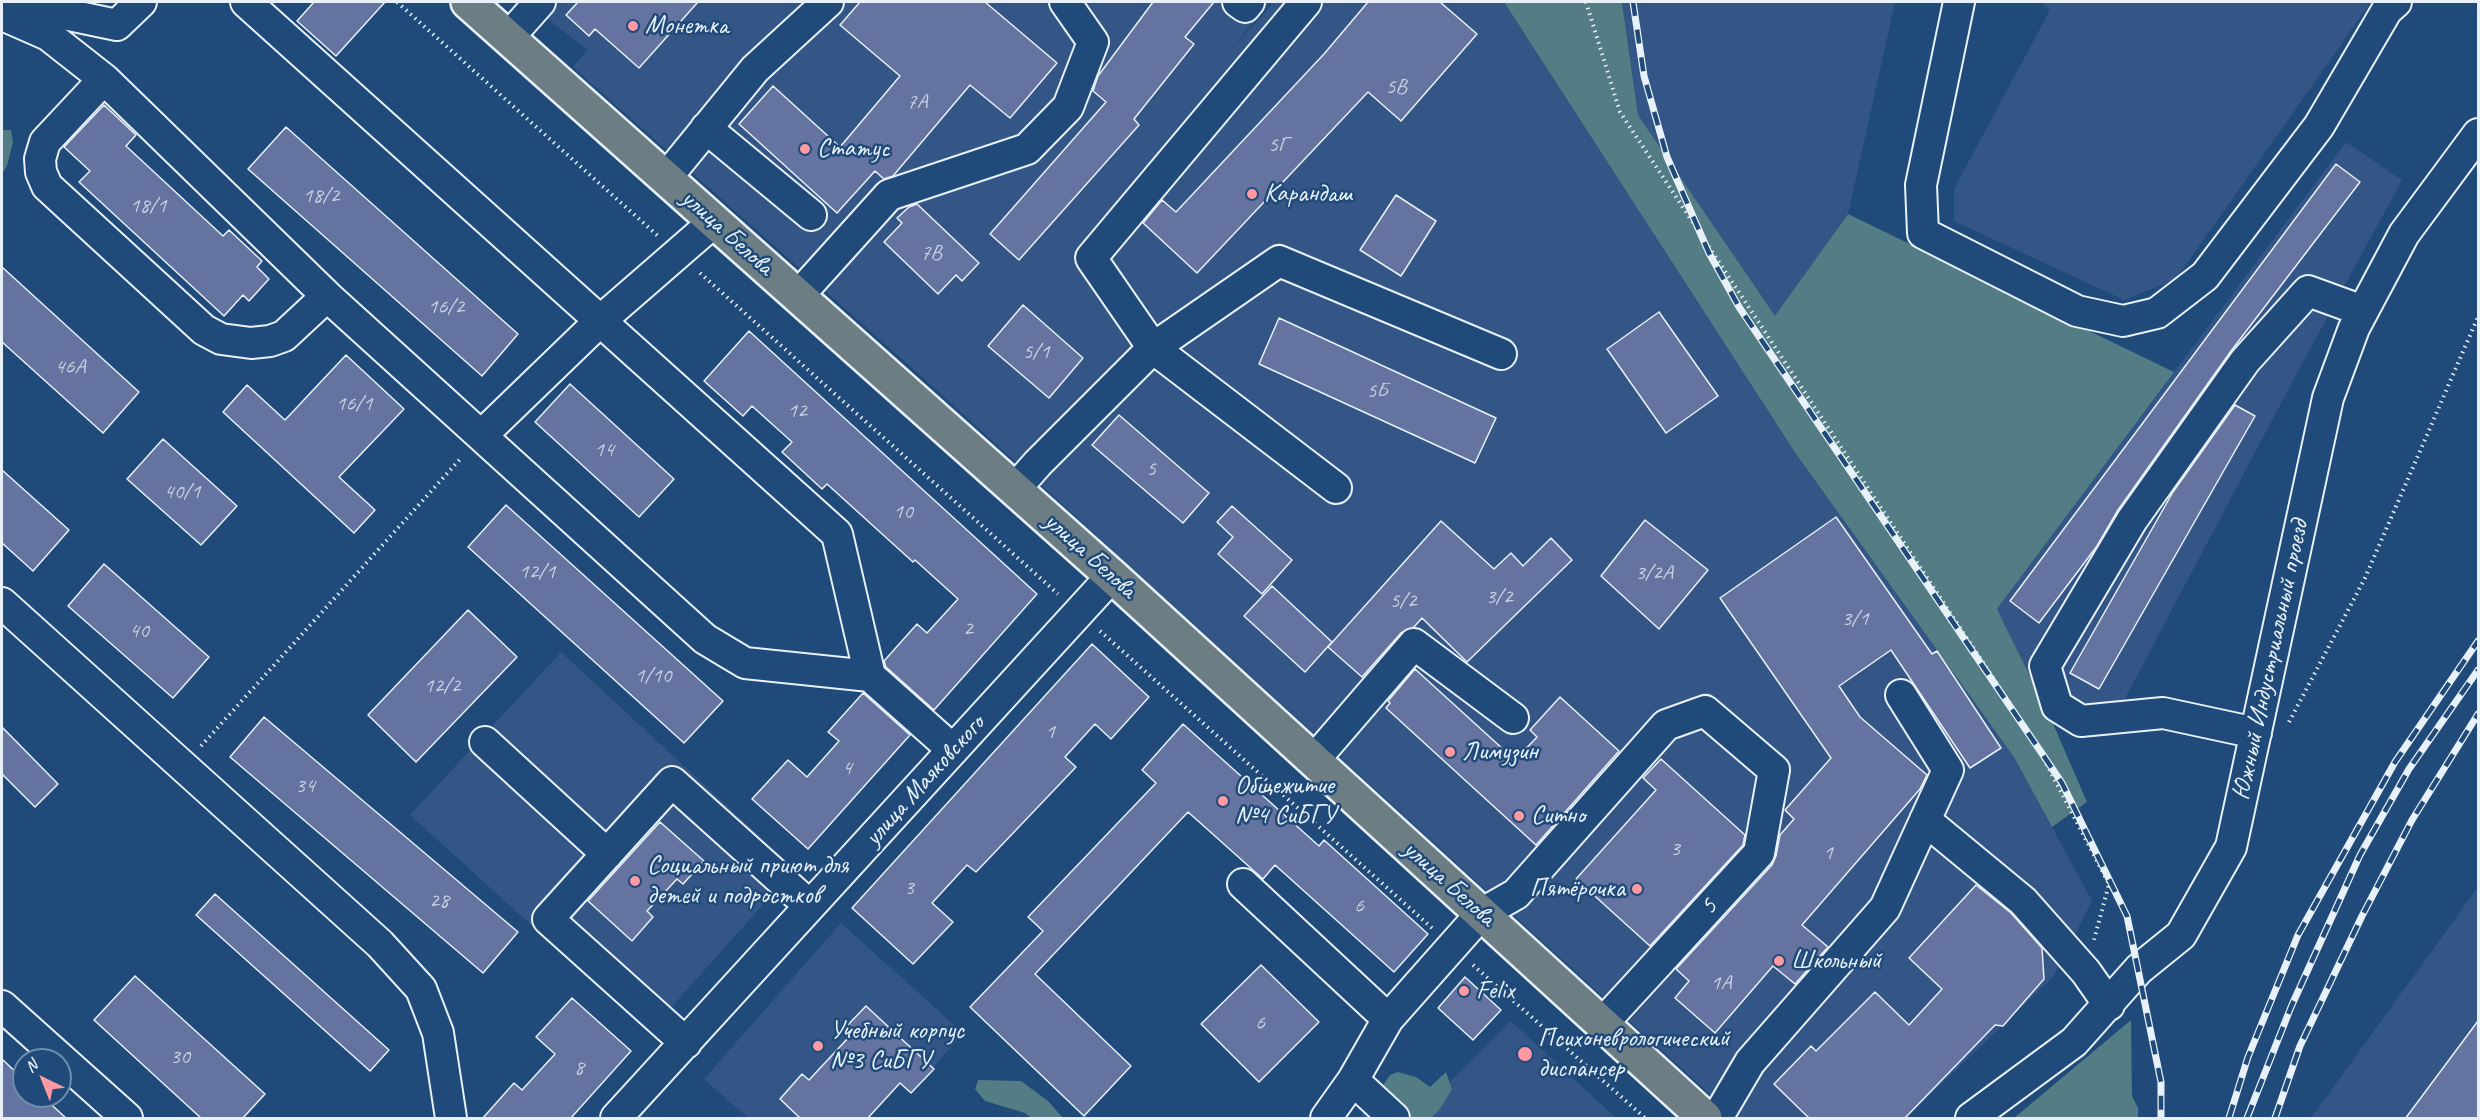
<!DOCTYPE html>
<meta charset="utf-8">
<style>
body{margin:0}
#map{position:relative;width:2480px;height:1120px;overflow:hidden;background:#1f4a7a;font-family:Caveat,sans-serif}
canvas{display:block}
.frame{position:absolute;inset:0;border:3px solid #e8f1f8;pointer-events:none}
.north{position:absolute;left:12px;top:1048px;width:60px;height:60px;box-sizing:border-box;background:#1f4a7a;border:2px solid #6f8dac;border-radius:50%;rotate:317deg;font-size:16px;font-weight:700;line-height:24px;text-align:center;color:#e8f1f8}
.north::after{content:'';display:block;margin:auto;width:21px;height:27px;background:#ff9aa2;clip-path:polygon(50% 0,100% 100%,50% 72%,0 100%)}
</style>
<div id="map">
<canvas width="2480" height="1120"></canvas>
<div class="frame"></div>
<div class="north">N</div>
</div>
<script>
const ctx = document.querySelector('canvas').getContext('2d');
ctx.lineJoin = 'round';
function fillPath(path, color) { ctx.fillStyle = color; ctx.fill(path, 'evenodd'); }
const shape = rows => new Path2D(rows.map(r => 'M' + r).join(''));
function trace(path, color, width, dash) { ctx.strokeStyle = color; ctx.lineWidth = width; ctx.lineCap = dash ? 'butt' : 'round'; ctx.setLineDash(dash || []); ctx.stroke(path); }
function drawText(font, color, halo, rows, align = 'center') {
  ctx.font = font + ' Caveat,sans-serif'; ctx.lineWidth = 5; ctx.setLineDash([]); ctx.textBaseline = 'middle'; ctx.strokeStyle = halo; ctx.fillStyle = color; for (const [text, x, y, turn = 0] of rows) {
    ctx.save(); ctx.translate(x, y); ctx.rotate((+turn || 0) * Math.PI / 180); ctx.textAlign = isNaN(turn) ? turn : align; if (halo) ctx.strokeText(text, 0, 0); ctx.fillText(text, 0, 0); ctx.restore();
  }
}
fillPath(shape([
 [527,2,1270,2,1230,51,1274,2,1504,2,1796,454,2014,757,2092,901,2053,977,1906,1118,1736,1118,929,383,573,67,587,50],
 [1622,2,1895,2,1848,214,1775,317,1638,115],
 [2040,2,2371,2,2176,279,2124,300,1954,221,1954,189,2050,10],
 [2346,142,2402,180,2296,375,2121,706,2051,719,1997,609],
 [561,652,795,869,649,1032,410,815],
 [2478,887,2478,1118,2311,1118],
 [841,923,963,1033,911,1093,900,1083,867,1118,748,1118,704,1079],
 [1511,1021,1616,1118,1358,1118,1395,1085,1421,1111]
]), '#345686');
fillPath(shape([
 [1504,2,1622,2,1638,115,1775,316,1848,214,2174,372,1997,609,2051,719,2087,802,2052,827,2014,757,1796,454],
 [2,130,11,130,13,142,7,166,2,174],
 [2131,1020,2132,1096,2138,1108,2138,1118,2014,1118],
 [1398,1072,1416,1077,1430,1087,1446,1072,1452,1089,1440,1109,1431,1118,1405,1118,1389,1101,1383,1085,1390,1075],
 [978,1080,1021,1081,1048,1101,1063,1118,1031,1118,1025,1113,985,1101,975,1089]
]), '#537c84');
const building = shape([
 [314,2,385,2,336,56,297,21,314,2],
 [578,2,698,2,639,68,595,29,589,36,566,15,578,2],
 [860,2,985,2,1057,63,1010,118,970,85,893,176,884,179,875,171,837,213,739,124,773,86,840,147,900,76,840,25,860,2],
 [1153,2,1214,2,1185,37,1194,44,1134,119,1139,125,1019,260,990,234,1106,102,1093,91,1098,76,1153,2],
 [1368,2,1440,2,1477,34,1401,121,1368,92,1197,273,1143,223,1162,200,1176,212,1324,54,1368,2],
 [104,105,136,135,126,146,223,236,229,230,262,261,257,267,269,279,249,301,243,295,224,316,79,182,90,171,64,147,104,105],
 [286,127,518,334,482,376,248,169,286,127],
 [2336,164,2360,182,2231,351,2118,510,2097,546,2039,623,2010,601,2336,164],
 [1396,195,1436,221,1401,276,1360,250,1396,195],
 [917,204,979,263,962,281,956,275,938,294,884,242,902,223,897,218,909,207,917,204],
 [2,267,139,392,103,433,2,342,2,267],
 [1023,305,1083,358,1049,398,988,346,1023,305],
 [1659,312,1718,396,1666,433,1607,349,1659,312],
 [1279,318,1496,418,1475,463,1259,364,1279,318],
 [749,331,1037,594,934,710,886,667,884,661,917,624,927,633,958,599,915,560,913,562,827,484,822,489,782,452,792,442,752,406,743,416,704,381,749,331],
 [346,355,404,409,339,477,375,510,354,533,223,412,247,385,285,420,346,355],
 [570,384,674,479,639,517,535,422,570,384],
 [2235,405,2255,416,2099,689,2070,673,2173,492,2235,405],
 [1119,415,1209,493,1183,523,1092,445,1119,415],
 [163,439,237,506,201,545,127,479,163,439],
 [2,470,69,530,33,571,2,543,2,470],
 [506,505,723,701,684,743,468,547,506,505],
 [1232,506,1292,560,1262,594,1218,554,1233,537,1217,522,1232,506],
 [1836,517,1932,654,1937,651,2001,748,1970,768,1891,650,1839,686,1860,717,1927,775,1920,789,1802,925,1828,947,1795,984,1773,966,1715,1033,1675,998,1689,981,1676,969,1772,865,1776,856,1780,835,1794,819,1785,810,1831,758,1720,598,1836,517],
 [1645,520,1708,570,1659,629,1601,576,1645,520],
 [1441,521,1494,569,1511,553,1523,566,1551,538,1572,560,1467,662,1422,618,1414,627,1401,633,1362,677,1328,647,1441,521],
 [104,564,209,657,173,698,68,606,104,564],
 [1272,586,1332,642,1305,672,1244,616,1272,586],
 [468,610,517,657,416,762,368,715,468,610],
 [1092,644,1149,697,1111,739,1095,724,1065,757,1076,767,976,872,967,865,932,903,953,922,913,964,852,908,1092,644],
 [1415,669,1515,760,1537,737,1530,730,1560,697,1619,751,1536,845,1386,708,1390,703,1388,701,1415,669],
 [863,693,910,735,808,849,752,799,788,760,807,777,839,741,828,732,863,693],
 [264,717,518,932,483,973,230,757,264,717],
 [1183,724,1319,846,1324,840,1428,934,1394,972,1275,865,1263,879,1188,812,1035,974,1131,1066,1084,1116,970,1007,1043,931,1028,917,1156,783,1142,770,1183,724],
 [2,727,58,784,35,807,2,774,2,727],
 [1661,759,1745,835,1743,845,1650,946,1576,879,1656,790,1643,778,1661,759],
 [660,822,704,861,683,884,677,879,647,911,653,917,632,941,588,901,660,822],
 [1976,885,2011,913,2042,948,2044,979,2003,1026,1995,1025,1904,1119,1810,1119,1774,1084,1811,1046,1816,1051,1875,992,1909,1025,1942,989,1909,958,1976,885],
 [215,894,389,1050,370,1071,196,915,215,894],
 [1261,965,1319,1022,1259,1082,1201,1024,1261,965],
 [135,976,265,1094,242,1119,202,1119,94,1020,135,976],
 [1465,977,1501,1010,1473,1040,1438,1008,1465,977],
 [572,998,631,1051,570,1119,482,1119,514,1083,522,1090,555,1054,536,1037,572,998],
 [866,1006,934,1069,911,1093,900,1083,867,1119,801,1119,780,1099,802,1074,809,1080,849,1037,842,1031,866,1006],
 [2478,1021,2478,1119,2405,1119,2478,1021],
 [2,1059,24,1080,24,1096,42,1096,67,1119,2,1119,2,1059]
]);
fillPath(building, '#6573a1');
trace(building, '#e8f1f8', 1.5);
const minor = shape([
 [7,2,117,25,141,2],
 [246,2,837,534,870,676],
 [1238,2,1245,7,1249,2],
 [1306,2,1091,258,1153,348,1336,488],
 [1959,2,1921,185,1923,233,2077,311,2123,321,2157,313,2205,276,2319,126,2387,10,2396,2],
 [2,17,7,17,48,35,104,79,327,296,705,639,745,663,870,676,953,750],
 [508,38,540,2],
 [104,79,45,142,40,159,41,172,47,186,204,330,221,339,251,343,270,341,284,336,327,296],
 [706,128,811,215],
 [666,178,755,69,828,2],
 [798,296,889,195,1027,149,1068,107,1093,42,1065,2],
 [482,435,600,321,715,221],
 [1015,489,1038,463,1153,348,1279,261,1501,354],
 [2,603,380,944,421,989,438,1033,451,1118],
 [2256,733,2163,713,2081,721,2057,706,2045,666,2132,520,2245,361,2308,291,2363,311],
 [485,742,607,854],
 [1314,760,1414,644,1513,718],
 [1925,820,2023,901,2086,972,2109,1005],
 [1243,884,1388,1019],
 [2,1006,127,1118],
 [686,1043,548,919,672,782,810,906],
 [1353,1080,1394,1118],
 [616,1118,1112,576],
 [1326,1118,1353,1080,1388,1019,1481,914,1516,894,1666,725,1705,711,1774,770,1759,853,1602,1024],
 [1717,1118,1750,1062,1885,908,1948,770,1901,695],
 [1971,1118,2074,1042,2139,969,2181,935,2231,847,2328,398,2354,328,2404,234,2478,134]
]);
const major = shape([
 [468,2,1112,576,1705,1118]
]);
trace(minor, '#e8f1f8', 34);
trace(major, '#e8f1f8', 38);
trace(shape([
 [397,2,658,236],
 [1586,2,1620,112,2034,740,2109,884,2094,940],
 [700,273,1058,594],
 [1100,631,1432,928],
 [2289,722,2365,578,2478,317],
 [201,746,462,457],
 [1473,965,1645,1118]
]), '#e8f1f8', 4, [1.5, 4.5]);
trace(minor, '#1f4a7a', 30);
trace(major, '#6c7e84', 33);
const rail = shape([
 [1633,2,1644,76,1667,157,1709,253,1739,307,2062,783,2127,916,2161,1082,2161,1118],
 [2229,1118,2248,1057,2298,935,2395,762,2478,641],
 [2247,1118,2291,1007,2360,855,2409,769,2478,670],
 [2275,1118,2300,1046,2362,916,2412,820,2478,714]
]);
trace(rail, '#e8f1f8', 7);
trace(rail, '#1f4a7a', 4.5, [14]);
for (const [x, y, r, color] of [
 [633,26,6,"#ff9aa2"],
 [805,149,6,"#ff9aa2"],
 [1252,194,6,"#ff9aa2"],
 [1450,752,6,"#ff9aa2"],
 [1223,801,6,"#ff9aa2"],
 [1519,816,6,"#ff9aa2"],
 [635,881,6,"#ff9aa2"],
 [1637,889,6,"#ff9aa2"],
 [1779,961,6,"#ff9aa2"],
 [1464,991,6,"#ff9aa2"],
 [818,1046,6,"#ff9aa2"],
 [1525,1054,8,"#ff9aa2"]
]) { const dot = new Path2D(); dot.arc(x, y, r, 0, 2 * Math.PI); ctx.fillStyle = color; ctx.fill(dot); trace(dot, '#1f4a7a', 2); }
drawText('22px', '#c7d2e2', null, [
 ["5В",1396,87],
 ["7А",917,102],
 ["5Г",1278,145],
 ["18/2",321,196],
 ["18/1",148,206],
 ["7В",931,253],
 ["16/2",446,307],
 ["5/1",1036,352],
 ["46А",70,367],
 ["5Б",1377,391],
 ["16/1",354,404],
 ["12",797,411],
 ["14",604,450],
 ["5",1151,469],
 ["40/1",182,492],
 ["10",903,512],
 ["12/1",537,572],
 ["3/2А",1654,573],
 ["3/2",1499,597],
 ["5/2",1403,601],
 ["3/1",1855,619],
 ["2",968,629],
 ["40",139,631],
 ["1/10",653,676],
 ["12/2",442,686],
 ["1",1050,732],
 ["4",847,768],
 ["34",305,786],
 ["3",1675,849],
 ["1",1828,853],
 ["3",909,888],
 ["28",439,901],
 ["6",1359,906],
 ["1А",1721,983],
 ["6",1260,1023],
 ["30",180,1057],
 ["8",579,1068]
]);
drawText('26px', '#e8f1f8', '#1f4a7a', [
 ["Монетка",645,26],
 ["Статус",817,149],
 ["Карандаш",1264,194],
 ["Лимузин",1462,752],
 ["Общежитие",1235,786],
 ["№4 СиБГУ",1235,816],
 ["Ситно",1531,816],
 ["Социальный приют для",647,866],
 ["детей и подростков",647,896],
 ["Пятёрочка",1625,889,"right"],
 ["Школьный",1791,961],
 ["Felix",1476,991],
 ["Учебный корпус",830,1031],
 ["№3 СиБГУ",830,1061],
 ["Психоневрологический",1538,1039],
 ["диспансер",1538,1069]
], 'left');
drawText('26px', '#e8f1f8', '#1f4a7a', [
 ["улица Белова",727,233,42],
 ["улица Белова",1090,556,42],
 ["Южный Индустриальный проезд",2271,660,-78],
 ["улица Маяковского",925,781,-48],
 ["улица Белова",1449,884,42],
 ["5",1709,907,-47]
]);
</script>
